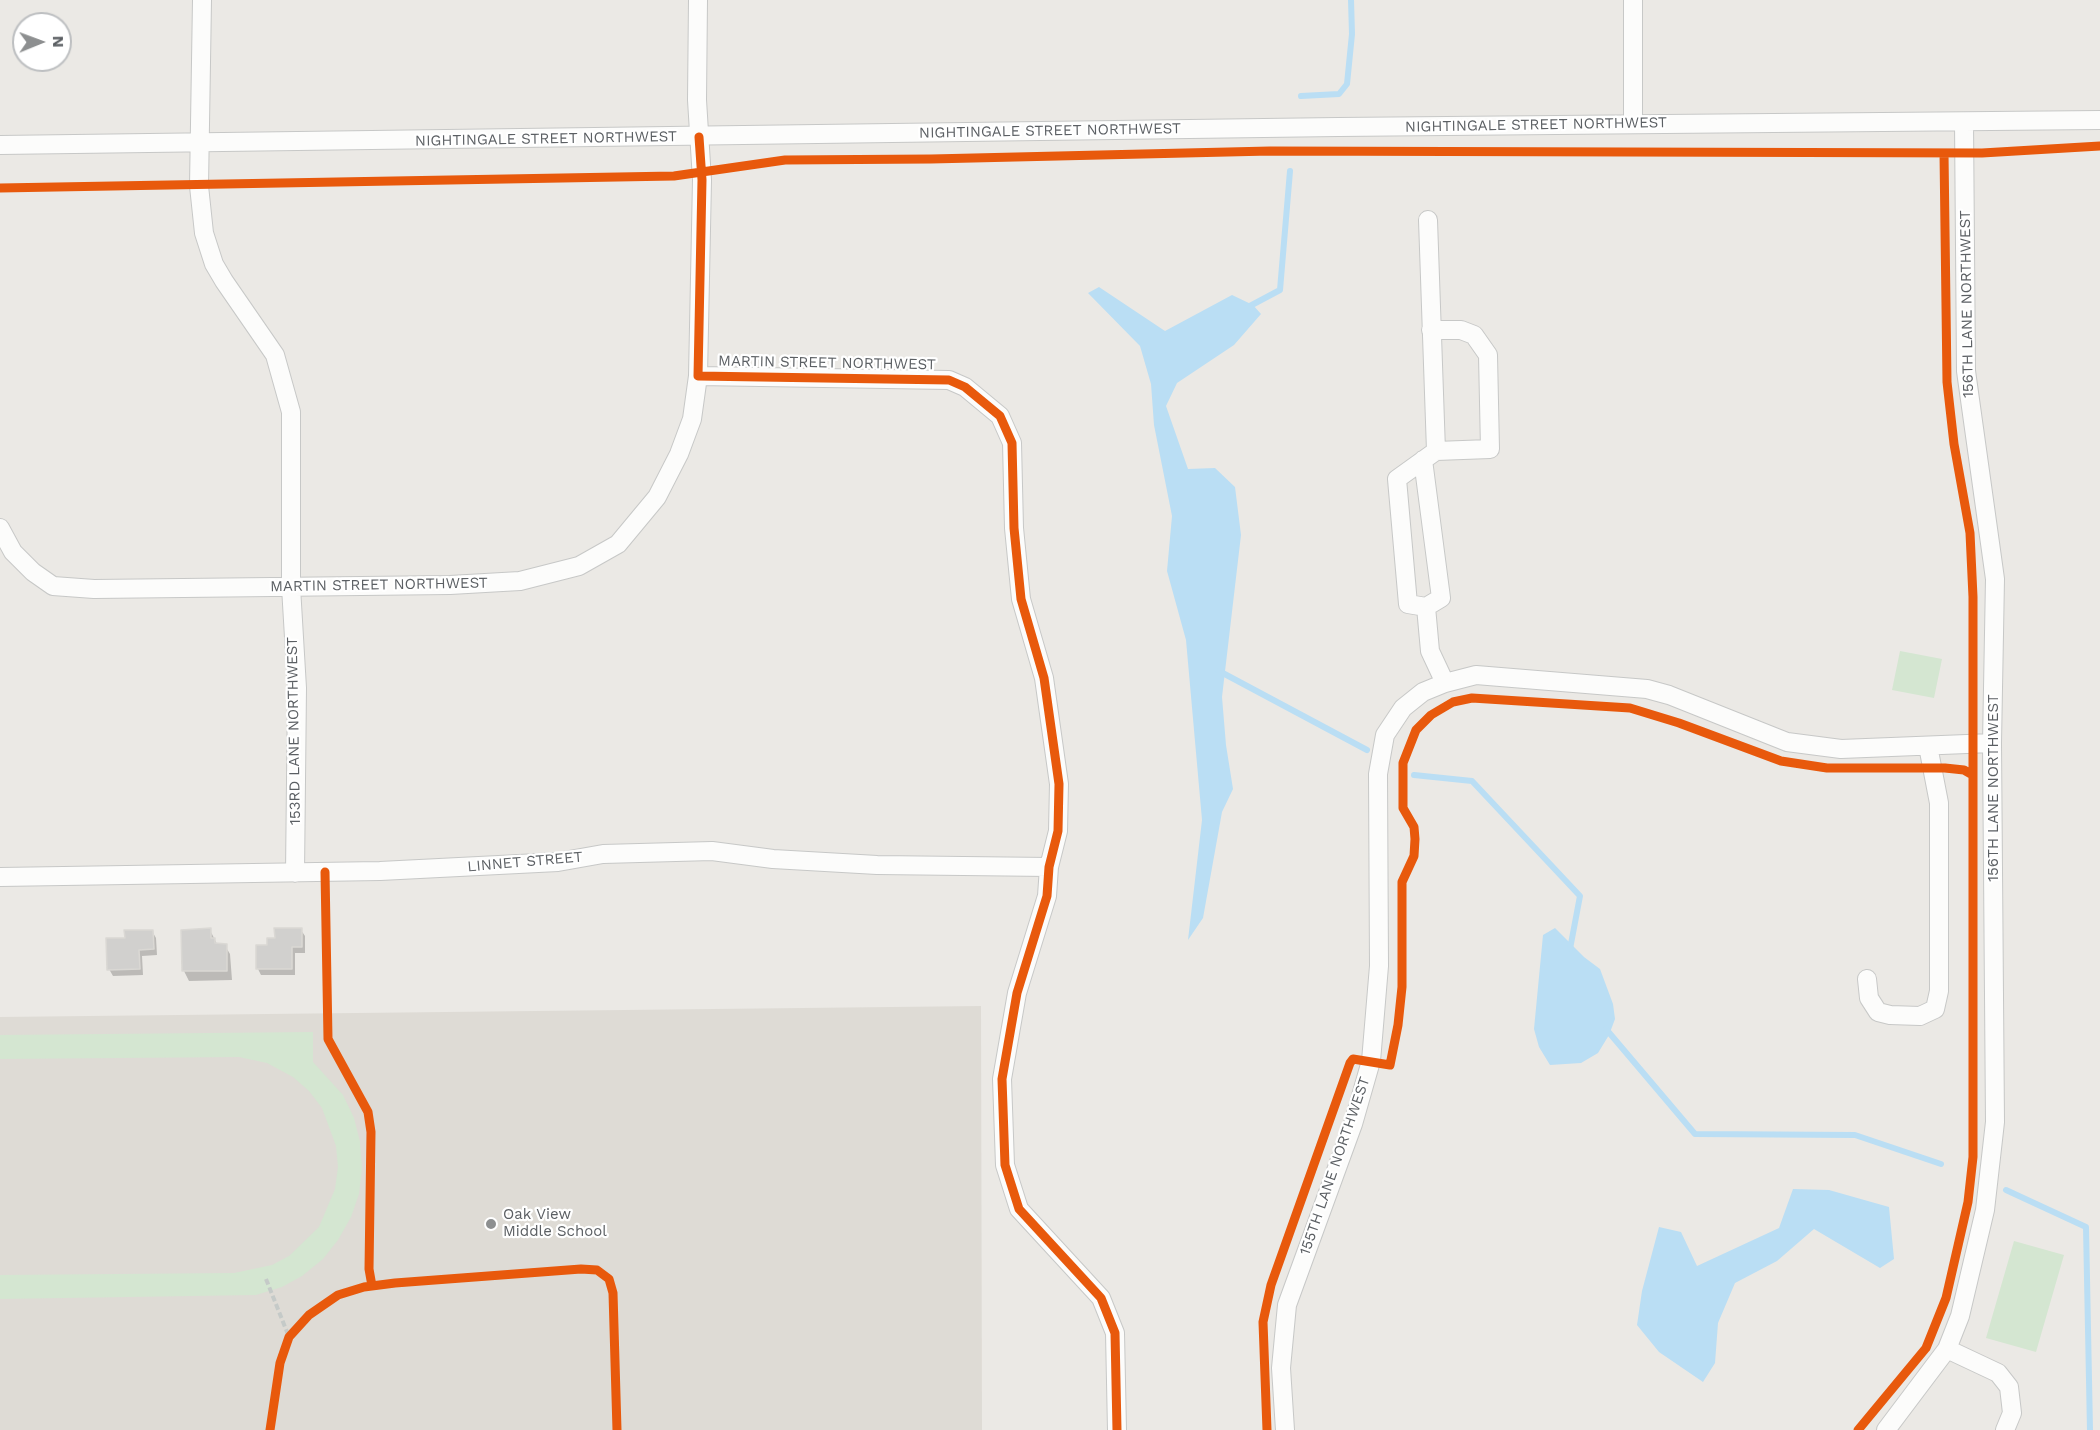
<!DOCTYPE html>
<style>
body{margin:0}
#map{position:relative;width:2100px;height:1430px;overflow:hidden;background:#ebe9e5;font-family:"Work Sans",sans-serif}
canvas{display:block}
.north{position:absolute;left:12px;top:12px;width:60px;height:60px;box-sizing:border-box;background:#fff;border:2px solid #bdbfc1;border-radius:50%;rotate:89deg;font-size:16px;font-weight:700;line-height:24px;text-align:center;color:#5b5f63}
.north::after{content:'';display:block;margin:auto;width:21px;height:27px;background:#8d8f90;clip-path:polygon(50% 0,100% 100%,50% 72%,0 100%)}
</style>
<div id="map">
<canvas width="2100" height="1430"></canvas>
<div class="north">N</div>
</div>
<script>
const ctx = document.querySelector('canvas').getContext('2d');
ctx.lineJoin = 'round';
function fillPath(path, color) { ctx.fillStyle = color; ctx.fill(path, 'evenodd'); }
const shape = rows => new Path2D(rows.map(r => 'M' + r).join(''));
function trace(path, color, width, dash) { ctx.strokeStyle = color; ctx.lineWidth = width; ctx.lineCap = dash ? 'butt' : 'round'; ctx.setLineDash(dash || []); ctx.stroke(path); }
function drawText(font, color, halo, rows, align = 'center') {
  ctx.font = font + ' "Work Sans",sans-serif'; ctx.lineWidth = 4.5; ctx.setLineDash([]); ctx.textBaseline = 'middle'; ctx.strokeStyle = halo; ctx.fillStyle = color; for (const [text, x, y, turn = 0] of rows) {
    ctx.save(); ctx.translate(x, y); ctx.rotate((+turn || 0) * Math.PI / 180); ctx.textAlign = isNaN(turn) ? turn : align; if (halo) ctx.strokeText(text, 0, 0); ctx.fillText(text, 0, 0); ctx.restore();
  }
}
fillPath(shape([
 [981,1006,982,1430,0,1430,0,1017]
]), '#dedbd5');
fillPath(shape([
 [1900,651,1942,659,1934,698,1892,690],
 [313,1032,313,1062,343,1095,354,1118,360,1142,362,1168,359,1194,351,1217,338,1240,323,1259,302,1276,282,1287,256,1295,0,1299,0,1275,234,1273,272,1265,289,1256,319,1227,335,1189,338,1167,336,1146,322,1108,309,1091,293,1077,267,1063,239,1057,0,1059,0,1035],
 [2014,1241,2064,1255,2036,1352,1986,1338]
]), '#d4e6d1');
fillPath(shape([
 [1099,287,1165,331,1232,295,1253,305,1261,314,1234,345,1177,383,1166,406,1188,469,1215,468,1235,487,1241,535,1222,697,1226,745,1233,789,1222,812,1203,918,1188,940,1202,820,1186,640,1167,571,1172,516,1154,425,1151,384,1140,346,1088,293],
 [1555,928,1584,957,1600,969,1613,1004,1615,1019,1609,1035,1598,1053,1581,1063,1550,1065,1539,1047,1534,1029,1543,935],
 [1793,1189,1829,1190,1889,1207,1894,1259,1880,1268,1814,1229,1777,1261,1735,1283,1718,1323,1715,1363,1703,1382,1659,1352,1637,1325,1642,1291,1659,1227,1681,1232,1697,1266,1779,1228]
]), '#badef4');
fillPath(shape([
 [210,930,217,944,224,944,230,954,232,980,189,981,184,971],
 [301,930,305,936,305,953,295,953,295,975,261,975,258,969,257,947,269,947,276,940],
 [152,931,156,938,157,955,142,956,143,975,113,976,109,969,126,939]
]), '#0003');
trace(shape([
 [1301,96,1339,94,1347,84,1352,34,1351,0],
 [1248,307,1280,290,1290,171],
 [1219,671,1367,750],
 [1414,775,1472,781,1580,896,1570,949],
 [1606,1029,1695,1134,1855,1135,1941,1164],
 [2006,1190,2086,1227,2090,1430]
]), '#badef4', 6);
const building = shape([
 [211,928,211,938,215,938,215,943,227,944,227,971,182,971,181,930,211,928],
 [274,928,302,928,302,947,292,947,292,969,256,969,256,945,267,945,267,938,275,938,274,928],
 [124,930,153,930,154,949,139,950,140,969,107,970,106,938,125,938,124,930]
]);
fillPath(building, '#d1d0ce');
trace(building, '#dad8d4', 1.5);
const minor = shape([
 [202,0,199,186,204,233,214,264,224,281,275,355,291,412,291,587,297,688,295,873],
 [1633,124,1633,0],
 [0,145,1338,127,2100,120],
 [1428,220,1436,451,1397,479,1408,604,1426,607,1430,651,1445,683],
 [1431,330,1461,330,1474,335,1488,355,1490,449,1436,451],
 [698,376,949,380,965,387,1000,416,1012,443,1014,528,1021,599,1044,678,1059,784,1058,831,1049,867,1047,896,1017,993,1002,1079,1005,1165,1019,1209,1101,1298,1115,1333,1117,1430],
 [1423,460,1441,598,1426,607],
 [0,528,13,552,33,572,53,586,94,589,450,585,520,581,579,566,618,544,657,497,679,454,692,419,698,376,702,180,697,100,698,0],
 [0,877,380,871,558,862,603,854,712,851,773,859,877,865,1049,867],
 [1867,979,1869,998,1878,1012,1890,1015,1920,1016,1935,1009,1939,991,1939,803,1928,746],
 [1947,1349,1998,1373,2009,1387,2012,1413,2005,1430],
 [1285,1430,1281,1368,1287,1305,1353,1124,1371,1061,1379,966,1378,774,1385,735,1403,708,1423,692,1445,683,1476,675,1647,689,1669,695,1787,742,1841,749,1992,743],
 [1886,1430,1947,1349,1960,1316,1985,1210,1995,1122,1992,743,1995,579,1966,371,1964,122]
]);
trace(minor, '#c7c8c7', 20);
trace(shape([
 [266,1279,289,1337]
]), '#c5cac8', 4, [6, 3]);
trace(minor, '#fcfcfb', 18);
trace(shape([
 [699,137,702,180,698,376,949,380,965,387,1000,416,1012,443,1014,528,1021,599,1044,678,1059,784,1058,831,1049,867,1047,896,1017,993,1002,1079,1005,1165,1019,1209,1101,1298,1115,1333,1117,1430],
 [0,188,674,176,785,160,931,159,1270,151,1982,153,2100,146],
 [325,872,328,1039,368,1112,371,1132,369,1269,372,1286],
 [270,1430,280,1363,289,1337,309,1315,338,1295,364,1287,395,1283,581,1269,597,1270,609,1279,613,1293,617,1430],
 [1267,1430,1263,1322,1271,1285,1350,1063,1353,1059,1390,1065,1398,1025,1402,987,1402,882,1414,856,1415,839,1414,827,1403,808,1403,763,1416,730,1431,715,1453,702,1472,698,1630,708,1679,723,1781,761,1827,768,1945,768,1964,770,1971,774],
 [1858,1430,1926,1348,1946,1298,1968,1202,1973,1157,1973,597,1970,533,1954,444,1947,382,1944,153]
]), '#e8590c', 9);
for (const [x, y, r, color] of [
 [491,1224,6,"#8d8f90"]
]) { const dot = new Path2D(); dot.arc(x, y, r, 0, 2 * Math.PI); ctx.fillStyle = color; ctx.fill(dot); trace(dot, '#fff', 2); }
drawText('15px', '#5b5f63', '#fff', [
 ["NIGHTINGALE STREET NORTHWEST",1536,125,-1],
 ["NIGHTINGALE STREET NORTHWEST",1050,131,-1],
 ["NIGHTINGALE STREET NORTHWEST",546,139,-1],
 ["156TH LANE NORTHWEST",1967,304,-91],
 ["MARTIN STREET NORTHWEST",827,363,1],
 ["MARTIN STREET NORTHWEST",379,585,-1],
 ["153RD LANE NORTHWEST",294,731,-91],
 ["156TH LANE NORTHWEST",1994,788,-90],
 ["LINNET STREET",525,862,-5],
 ["155TH LANE NORTHWEST",1335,1166,-71]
]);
drawText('15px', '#5b5f63', '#fff', [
 ["Oak View",503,1215],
 ["Middle School",503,1232]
], 'left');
</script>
